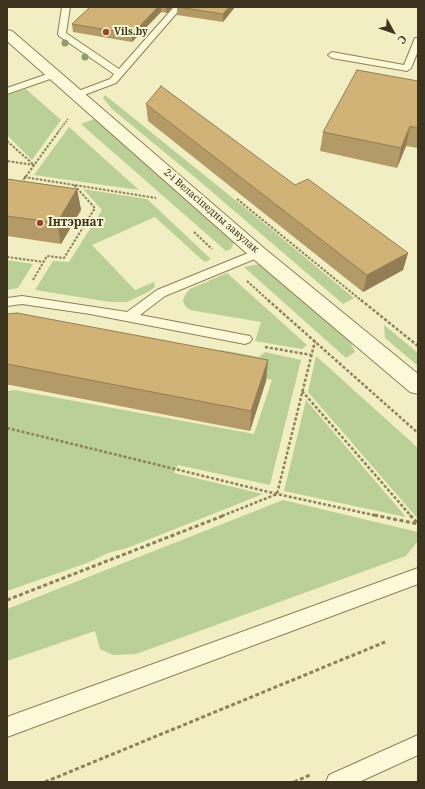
<!DOCTYPE html>
<meta charset="utf-8">
<style>
body{margin:0}
#map{position:relative;width:425px;height:789px;overflow:hidden;background:#f1eec4;font-family:"Noto Serif",serif}
canvas{display:block}
.frame{position:absolute;inset:0;border:8px solid #3c341e;pointer-events:none}
.north{position:absolute;left:373px;top:12px;width:40px;height:40px;-webkit-text-stroke:3px #f8f6d4;paint-order:stroke;rotate:130deg;font-size:11px;font-weight:700;line-height:16px;text-align:center;color:#3c341e}
.north::after{content:'';display:block;margin:auto;width:14px;height:18px;background:#3c341e;clip-path:polygon(50% 0,100% 100%,50% 72%,0 100%)}
</style>
<div id="map">
<canvas width="425" height="789"></canvas>
<div class="frame"></div>
<div class="north">С</div>
</div>
<script>
const ctx = document.querySelector('canvas').getContext('2d');
ctx.lineJoin = 'round';
function fillPath(path, color) { ctx.fillStyle = color; ctx.fill(path, 'evenodd'); }
const shape = rows => new Path2D(rows.map(r => 'M' + r).join(''));
function trace(path, color, width, dash) { ctx.strokeStyle = color; ctx.lineWidth = width; ctx.lineCap = dash ? 'butt' : 'round'; ctx.setLineDash(dash || []); ctx.stroke(path); }
function drawText(font, color, halo, rows, align = 'center') {
  ctx.font = font + ' "Noto Serif",serif'; ctx.lineWidth = 4; ctx.setLineDash([]); ctx.textBaseline = 'middle'; ctx.strokeStyle = halo; ctx.fillStyle = color; for (const [text, x, y, turn = 0] of rows) {
    ctx.save(); ctx.translate(x, y); ctx.rotate((+turn || 0) * Math.PI / 180); ctx.textAlign = isNaN(turn) ? turn : align; if (halo) ctx.strokeText(text, 0, 0); ctx.fillText(text, 0, 0); ctx.restore();
  }
}
fillPath(shape([
 [26,89,61,120,32,160,7,135,7,95],
 [105,95,260,220,354,298,343,304,197,179,112,109,103,98],
 [97,118,235,241,231,249,226,251,81,124],
 [69,127,139,190,34,175],
 [83,189,147,199,211,259,205,262,201,259,155,217,92,245,135,290,154,282,155,287,148,292,127,302,110,302,35,290,53,261,69,262,102,210],
 [7,260,33,264,18,288,7,290],
 [260,264,349,339,355,352,346,358,244,267],
 [227,273,307,345,302,349,255,341,261,322,190,310,185,306,183,301,185,295,190,289],
 [384,325,418,353,418,366,385,338],
 [221,350,259,357,265,352,301,360,270,485,178,465,174,473,263,494,127,548,108,553,87,563,7,591,7,391,15,390,254,434,272,380,215,367],
 [316,356,418,448,418,519,308,392],
 [306,400,406,517,284,491],
 [283,500,418,532,418,541,406,556,136,654,113,655,100,649,95,631,7,661,7,609]
]), '#bbd097');
const service = shape([
 [62,7,70,7,66,33,119,69,174,7,182,7,116,83,76,98,71,95,73,93,110,79,114,74,59,36,58,34,62,7],
 [415,38,418,38,418,51,411,68,407,71,332,58,328,55,332,52,404,65,415,38],
 [53,72,57,75,56,77,7,94,7,88,53,72],
 [258,249,262,250,264,253,262,256,165,296,140,315,250,336,252,339,250,342,245,344,90,314,22,304,7,306,7,298,22,296,127,312,157,290,258,249],
 [418,568,418,584,7,737,7,717,418,568],
 [418,735,418,755,359,782,326,782,329,775,418,735]
]);
const minor = shape([
 [7,30,12,31,265,249,418,374,418,394,410,392,251,257,7,41,7,30]
]);
trace(service, '#8d8159', 2);
trace(minor, '#8d8159', 2);
trace(shape([
 [58,132,68,119]
]), '#8d8159', 1.5, [2, 1]);
trace(shape([
 [7,141,34,165,7,161],
 [24,177,156,198],
 [21,183,59,131],
 [237,199,362,301],
 [194,232,212,249],
 [7,257,44,262],
 [33,280,47,256,64,258,95,208,74,185],
 [247,281,269,301]
]), '#8d8159', 2, [2.5, 1.5]);
trace(shape([
 [268,300,418,433],
 [361,300,418,346],
 [265,347,311,355],
 [302,391,411,516],
 [7,428,277,494,378,516],
 [222,516,277,494,315,341]
]), '#8d8159', 2.5, [3, 2]);
trace(shape([
 [374,515,418,524],
 [410,515,418,524],
 [7,600,225,515],
 [45,782,385,642],
 [294,782,310,775]
]), '#8d8159', 3, [4, 2.5]);
fillPath(service, '#fbf9d8');
fillPath(minor, '#fbf9d8');
ctx.fillStyle = '#8f9c6b';
for (const [x, y] of [
 [65,43],
 [85,57]
]) { ctx.beginPath(); ctx.arc(x, y, 3.5, 0, 2 * Math.PI); ctx.fill(); }
fillPath(shape([
 [90,7,173,7,167,13,161,12,132,42,73,32,72,24],
 [177,7,235,7,223,22,177,15],
 [418,81,418,148,406,146,397,168,320,151,323,132],
 [146,104,295,185,408,253,403,270,363,292,148,121],
 [7,179,77,189,81,210,61,244,7,236],
 [7,314,268,360,266,381,250,431,10,385,7,385]
]), '#b49a67');
fillPath(shape([
 [158,7,161,7,161,12,132,42,132,34],
 [166,7,173,7,167,13],
 [229,7,235,7,223,22,223,14],
 [410,126,406,146,397,168,401,148],
 [77,189,81,210,61,244,57,223],
 [408,253,403,270,363,292,367,275],
 [268,360,266,381,250,431,251,411]
]), '#927d54');
const building = shape([
 [90,7,158,7,132,34,72,24,90,7],
 [178,7,229,7,223,14,178,7],
 [357,70,418,81,418,128,410,126,401,148,323,132,357,70],
 [161,86,295,185,308,179,408,253,367,275,146,104,161,86],
 [7,179,77,189,57,223,7,216,7,179],
 [17,313,268,360,251,411,7,364,7,314,17,313]
]);
fillPath(building, '#d1b378');
trace(building, '#927d54', 1);
for (const [x, y, r, color] of [
 [106,32,4,"#9f4326"],
 [40,223,4,"#9f4326"]
]) { const dot = new Path2D(); dot.arc(x, y, r, 0, 2 * Math.PI); ctx.fillStyle = color; ctx.fill(dot); trace(dot, '#f8f6d4', 1.5); }
drawText('bold 10px', '#3c341e', '#f8f6d4', [
 ["Vils.by",114,32]
], 'left');
drawText('10px', '#3c341e', '#f8f6d4', [
 ["2-і Веласіпедны завулак",211,211,41]
]);
drawText('bold 12px', '#3c341e', '#f8f6d4', [
 ["Інтэрнат",48,223]
], 'left');
</script>
